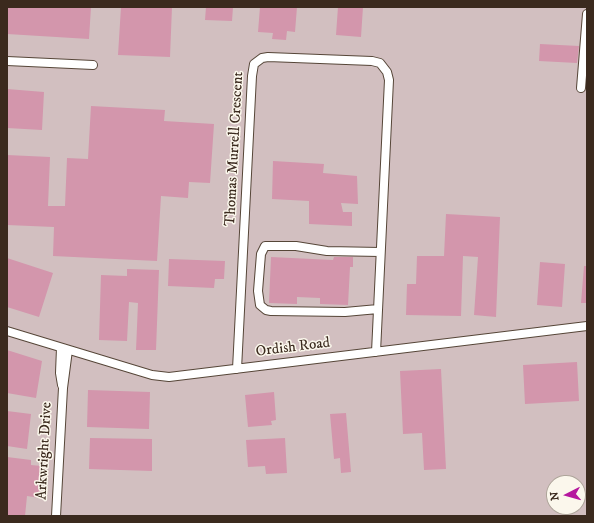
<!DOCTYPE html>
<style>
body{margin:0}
#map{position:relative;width:594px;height:523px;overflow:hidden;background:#f1e5c9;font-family:"IM FELL DW Pica",serif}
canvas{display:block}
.frame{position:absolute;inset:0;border:8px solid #3b2a1e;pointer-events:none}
.north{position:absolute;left:546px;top:475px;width:40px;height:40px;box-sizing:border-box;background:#fbf7ec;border:1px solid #aea59a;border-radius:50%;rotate:264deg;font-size:11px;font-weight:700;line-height:16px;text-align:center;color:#3b2a1e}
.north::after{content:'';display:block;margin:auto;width:14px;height:18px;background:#b5179e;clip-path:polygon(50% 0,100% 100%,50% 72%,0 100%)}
</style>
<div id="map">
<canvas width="594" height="523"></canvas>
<div class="frame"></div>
<div class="north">N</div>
</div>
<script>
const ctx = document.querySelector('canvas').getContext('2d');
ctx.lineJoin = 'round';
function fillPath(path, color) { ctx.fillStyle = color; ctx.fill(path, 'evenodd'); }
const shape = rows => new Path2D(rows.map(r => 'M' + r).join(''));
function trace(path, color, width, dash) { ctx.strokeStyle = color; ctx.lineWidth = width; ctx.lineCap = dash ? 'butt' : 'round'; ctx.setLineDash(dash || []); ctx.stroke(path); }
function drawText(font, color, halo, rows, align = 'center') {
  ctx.font = font + ' "IM FELL DW Pica",serif'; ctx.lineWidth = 3; ctx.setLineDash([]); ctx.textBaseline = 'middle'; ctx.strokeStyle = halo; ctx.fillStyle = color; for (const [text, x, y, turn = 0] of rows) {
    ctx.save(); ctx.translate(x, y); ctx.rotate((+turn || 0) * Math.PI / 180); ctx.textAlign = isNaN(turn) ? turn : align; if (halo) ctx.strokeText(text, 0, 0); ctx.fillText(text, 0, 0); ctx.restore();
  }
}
fillPath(shape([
 [7,7,587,7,587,516,7,516],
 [554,483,578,483,578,507,554,507]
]), '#d2bfc0');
fillPath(shape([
 [7,7,91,7,89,39,7,34],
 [121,7,172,7,170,57,118,55],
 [206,7,233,7,232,21,205,20],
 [260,7,297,7,295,32,287,31,286,40,272,39,273,33,258,32],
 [338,7,363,7,361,37,336,35],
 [540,44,579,46,577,63,539,61],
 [7,89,44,92,42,130,7,128],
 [91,106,165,110,164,121,214,124,210,183,189,182,188,198,161,196,157,261,53,256,54,227,7,225,7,155,50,157,48,206,65,206,67,158,88,159],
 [273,161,324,164,323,173,357,176,358,204,341,203,343,212,352,212,352,226,309,224,309,201,272,199],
 [446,214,500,217,496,317,474,315,478,257,463,256,461,316,406,315,407,284,416,284,417,256,444,256],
 [271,257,333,260,334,257,353,257,353,267,350,267,348,305,320,304,320,298,297,297,297,304,269,303],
 [7,258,53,273,39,317,7,307],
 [169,259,225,261,224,279,215,279,214,288,168,286],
 [540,262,565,264,562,307,537,305],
 [584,266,587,266,587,303,581,303],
 [127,269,159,270,156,350,136,350,138,303,129,302,127,341,99,340,101,275,127,276],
 [7,350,42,361,36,398,7,393],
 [577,362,579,401,525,404,523,365],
 [441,369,446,469,424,470,422,433,403,434,400,371],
 [88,390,150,392,149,429,87,427],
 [274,392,276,420,271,421,272,425,248,427,245,395],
 [7,411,31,414,27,449,7,446],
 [346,413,351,472,341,473,340,458,334,459,330,414],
 [90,438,152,439,152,471,89,469],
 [285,438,287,473,266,474,265,466,248,467,246,440],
 [7,457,31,460,31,465,42,466,40,498,27,496,25,516,7,516]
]), '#d396ac');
const minor = shape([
 [7,61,93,65],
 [581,88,587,14],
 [378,309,345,312,271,311,266,310,260,305,258,291,261,254,265,246,296,246,327,251,380,252],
 [7,331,152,375,169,377,587,326],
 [61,348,60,373,62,385],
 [237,369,252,76,254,64,262,58,268,57,372,61,380,63,387,72,389,80,376,352],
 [56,516,63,388,68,350]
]);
trace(minor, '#564638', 10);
trace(minor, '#fff', 8);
drawText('15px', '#3b2a1e', '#fbf7ec', [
 ["Thomas Murrell Crescent",235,149,-87],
 ["Ordish Road",293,348,-7],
 ["Arkwright Drive",45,451,-87]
]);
</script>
